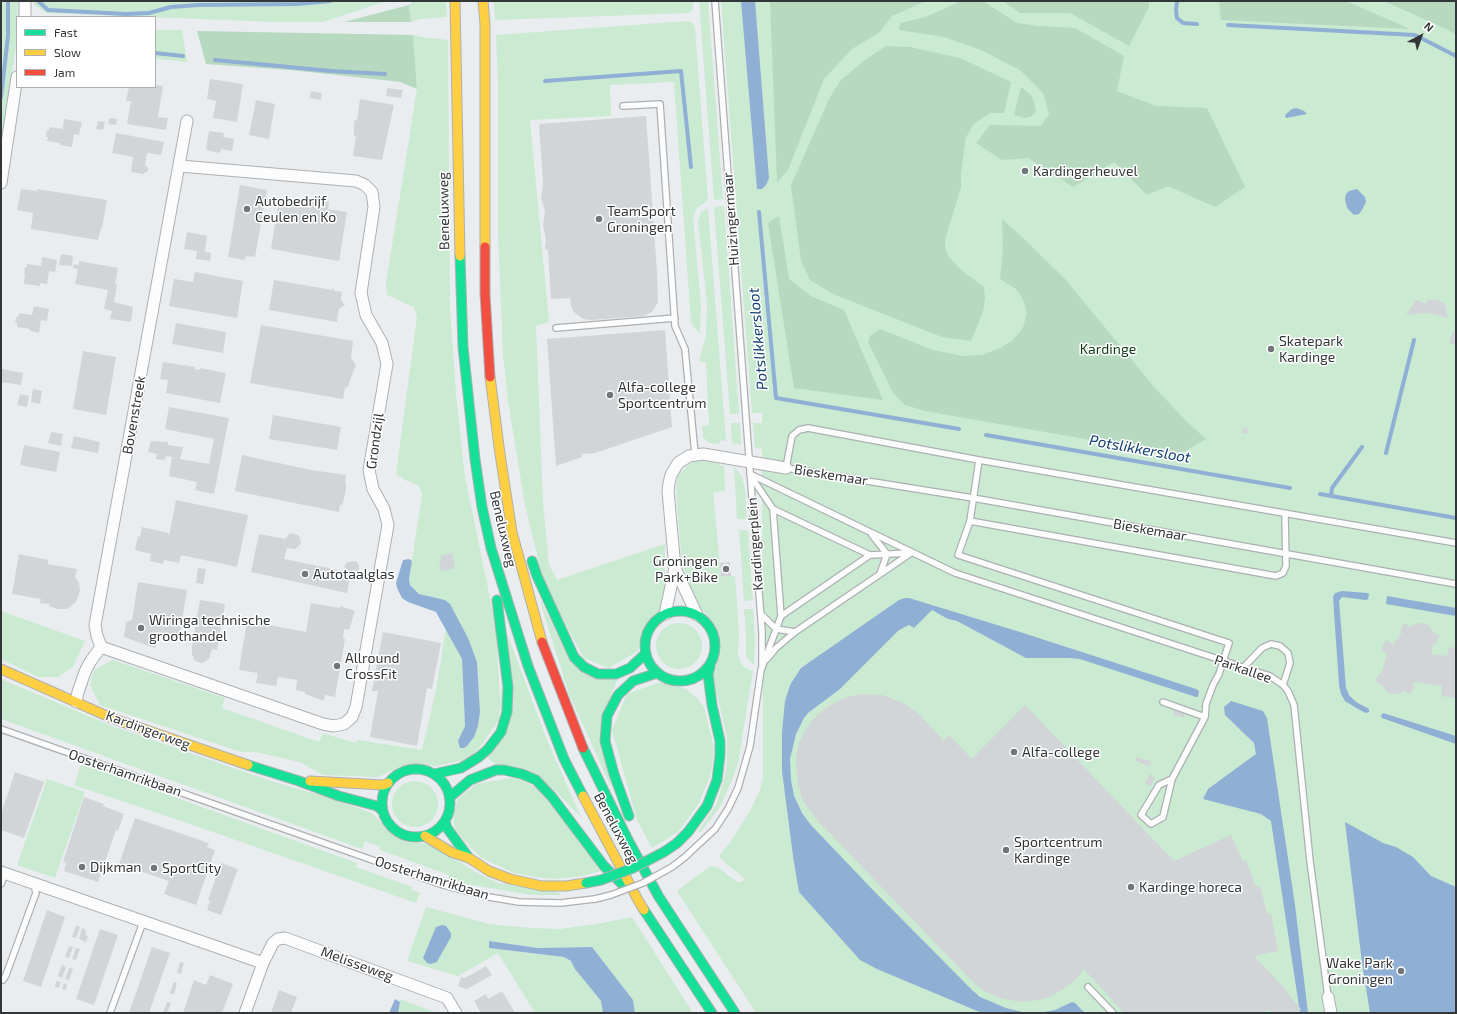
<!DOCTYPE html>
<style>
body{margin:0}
#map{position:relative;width:1457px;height:1014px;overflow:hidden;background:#e9edf0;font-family:"Exo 2",sans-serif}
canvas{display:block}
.frame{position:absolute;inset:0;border:2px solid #333639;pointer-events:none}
.legend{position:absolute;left:16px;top:16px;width:140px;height:72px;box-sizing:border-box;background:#fff;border:1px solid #adafb0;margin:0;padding:5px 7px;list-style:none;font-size:12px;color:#333639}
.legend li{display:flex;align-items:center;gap:8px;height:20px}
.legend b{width:20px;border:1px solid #adafb0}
.north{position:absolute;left:1401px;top:16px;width:40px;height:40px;-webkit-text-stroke:3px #fff;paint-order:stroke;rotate:41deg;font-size:11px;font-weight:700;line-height:16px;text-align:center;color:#333639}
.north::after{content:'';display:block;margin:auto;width:14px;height:18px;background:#333639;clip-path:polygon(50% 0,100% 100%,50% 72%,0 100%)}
</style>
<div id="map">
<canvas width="1457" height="1014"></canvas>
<div class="frame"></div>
<ul class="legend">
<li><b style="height:5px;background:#16e098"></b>Fast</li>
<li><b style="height:5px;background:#ffcf43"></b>Slow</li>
<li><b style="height:5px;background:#f24e42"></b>Jam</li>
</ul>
<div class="north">N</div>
</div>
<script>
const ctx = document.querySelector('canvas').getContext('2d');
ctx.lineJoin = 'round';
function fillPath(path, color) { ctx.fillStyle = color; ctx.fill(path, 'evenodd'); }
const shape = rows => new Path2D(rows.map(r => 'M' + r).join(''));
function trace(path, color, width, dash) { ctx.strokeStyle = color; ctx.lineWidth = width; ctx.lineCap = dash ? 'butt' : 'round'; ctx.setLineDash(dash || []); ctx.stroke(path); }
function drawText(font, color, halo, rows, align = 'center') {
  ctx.font = font + ' "Exo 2",sans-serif'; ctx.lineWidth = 3; ctx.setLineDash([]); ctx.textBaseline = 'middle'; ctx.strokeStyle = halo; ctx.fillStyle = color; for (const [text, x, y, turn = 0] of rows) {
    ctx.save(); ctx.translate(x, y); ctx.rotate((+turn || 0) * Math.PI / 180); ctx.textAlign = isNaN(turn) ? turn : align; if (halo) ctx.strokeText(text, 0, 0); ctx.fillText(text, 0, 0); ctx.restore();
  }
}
fillPath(shape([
 [1,1,18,1,16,45,1,145],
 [34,1,387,1,323,22,274,22,47,13,34,5],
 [414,1,446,1,447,17,419,19,411,22,409,5],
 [494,1,693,1,693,7,692,11,689,13,495,20],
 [699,1,708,1,723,199,714,200],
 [721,1,1456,1,1456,1013,756,1013,677,891,710,866,717,867,739,883,745,879,723,861,719,856,732,840,751,809,760,790,763,777,762,449,755,448,753,423,762,423,762,413,752,413],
 [688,21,693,23,695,28,708,200,697,208,693,218,701,304,700,334,691,323,674,82,610,85,611,116,530,120,549,322,536,326,543,502,549,565,557,580,665,544,665,592,661,608,649,621,643,633,638,651,609,668,584,658,545,587,525,505,508,401,503,355,498,234,498,84,496,35],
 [155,30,182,30,187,62,155,59],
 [413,35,421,37,448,40,450,308,456,394,465,477,496,627,501,717,472,758,437,766,413,764,401,766,378,777,323,775,300,762,255,752,241,752,100,705,90,685,94,670,113,660,225,698,222,708,319,742,323,733,355,743,358,740,422,750,436,690,446,628,462,659,465,726,458,741,478,726,480,712,478,673,445,600,419,594,410,585,409,579,422,495,419,486,405,480,396,474,417,317,414,307,387,295,386,283,417,89],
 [724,206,739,414,730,414,714,207],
 [708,208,726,441,720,440,720,444,709,443,703,437,702,426,709,425,706,362,699,362,706,335,707,304,698,222,701,212],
 [731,423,740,423,741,445,732,443],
 [704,459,719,462,719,465,724,466,725,491,713,492,721,576,735,576,739,634,738,654,740,661,744,667,753,671,738,763,732,780,720,807,700,833,698,831,716,805,724,780,727,764,727,737,713,678,719,656,720,646,717,634,712,622,700,607,685,575,681,554,676,489,678,476,686,467,690,463],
 [734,466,742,477,745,489,747,519,737,519],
 [739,530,748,530,753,600,744,601],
 [538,595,565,651,618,678,611,695,611,787,569,694],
 [744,609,753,609,755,640,754,664,750,662,746,656,746,635],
 [1,611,85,641,73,667,58,677,38,677,1,659],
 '656 646a23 23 0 1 1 46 0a23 23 0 1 1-46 0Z',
 [507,633,547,740,581,817,549,785,497,766,487,757,496,748],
 [1,679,112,726,271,781,326,797,372,813,382,824,392,834,406,842,429,844,479,874,498,883,560,893,560,895,531,895,461,883,448,879,449,875,380,850,380,847,365,841,362,849,1,719],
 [661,682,686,689,696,697,704,707,714,748,711,774,699,803,678,832,652,848,637,820,612,730,627,694],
 [81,765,102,771,357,863,356,867,412,887,411,890,420,893,416,903,187,823,74,785],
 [516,777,540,790,601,871,582,876,555,879,535,877,514,873,480,857,461,837,454,826,454,813,458,799,476,784],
 [47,779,85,792,55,878,17,865],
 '392 804a23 23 0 1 1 46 0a23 23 0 1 1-46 0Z',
 [426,907,489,924,530,928,560,929,602,923,632,917,693,1013,635,1013,633,1000,592,947,538,948,490,941,489,948,564,957,571,961,575,969,601,1001,604,1011,603,1013,535,1013,498,953,458,976,407,961],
 [400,999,432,1011,433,1013,398,1013]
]), '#caead2');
fillPath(shape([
 [770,1,926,1,892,16,880,32,852,49,824,79,788,170,777,182],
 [961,1,975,1,986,3,1017,23,1038,26,1075,28,1124,56,1117,91,1156,106,1207,108,1245,187,1215,207,1168,186,1147,195,1114,162,1073,187,1028,158,1002,160,976,143,990,125,1041,126,1049,114,1043,93,1020,70,981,50,944,37,899,30,900,23,926,17],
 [1003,1,1149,1,1149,7,1129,46,1070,13,1020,13],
 [1219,1,1346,1,1410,29,1221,20],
 [1384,1,1456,1,1456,34,1435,24],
 [409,5,411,22,344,22],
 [197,31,413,35,417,89,400,82,384,80,290,70,206,64],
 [886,46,910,47,960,58,1011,82,1004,113,990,113,974,124,966,137,961,173,961,187,945,240,945,247,949,257,961,270,984,287,985,298,983,312,971,341,942,337,833,294,810,280,801,261,791,185,830,97,841,80,865,60],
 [1021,87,1032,96,1035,106,1036,112,1032,116,1024,118,1014,115],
 [779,216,789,279,811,296,844,310,883,400,794,388,768,223],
 [1002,219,1022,237,1064,278,1155,388,1187,422,1206,439,1185,451,1171,454,925,411,905,405,893,393,868,342,870,336,880,329,933,350,963,356,982,355,1000,348,1012,341,1023,328,1027,313,1023,299,1016,289,1000,279,1003,248]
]), '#b6d9c0');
fillPath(shape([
 [741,1,755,1,769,178,766,185,762,189,757,189],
 [1296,108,1304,111,1307,114,1286,118,1285,116,1286,114,1292,109],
 [1357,189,1365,197,1366,202,1362,210,1359,214,1354,215,1347,208,1345,199,1346,194,1349,191],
 [409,559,412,561,409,579,410,585,419,594,445,600,450,604,468,638,477,662,480,712,478,726,474,737,466,747,463,748,460,748,458,741,465,726,462,659,436,612,408,602,402,598,397,588,396,583,403,560],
 [1342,591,1367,593,1369,594,1368,599,1366,600,1342,597,1339,601,1346,688,1349,695,1356,702,1369,709,1369,712,1366,713,1358,709,1345,701,1341,694,1339,685,1333,597,1335,593],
 [1387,596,1456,608,1456,616,1386,604],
 [905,598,909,598,1020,632,1196,689,1199,691,1198,697,1196,697,1080,659,1069,658,1026,658,957,621,948,619,932,610,914,628,909,625,899,630,840,689,808,713,804,718,796,734,790,759,791,780,794,796,802,813,810,824,871,888,972,990,980,997,1006,1008,1022,1012,1044,1012,1055,1010,1072,1002,1075,1003,1085,1013,982,1013,877,969,860,960,799,892,793,856,782,771,782,732,785,701,790,685,801,668,899,600],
 [1231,701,1263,711,1267,718,1295,905,1308,1013,1300,1013,1271,821,1261,814,1203,799,1208,789,1256,754,1254,743,1225,715,1224,707],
 [1383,713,1456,736,1456,744,1382,718,1381,716],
 [1345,822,1383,843,1396,847,1413,857,1431,876,1456,887,1456,1013,1370,1013,1362,963],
 [442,925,446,926,451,933,451,937,439,958,437,962,430,964,427,963,423,958,436,927],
 [489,941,538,948,592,947,633,1000,635,1013,603,1013,601,1001,575,969,571,961,564,957,489,948],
 [395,999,400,1002,398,1013,389,1013]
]), '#8fafd4');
trace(shape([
 [38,1,48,10,126,14,149,13,171,7,198,5,297,4,330,1],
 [1177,1,1176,10,1177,18,1183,23,1197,24],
 [1228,25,1415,35,1456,56],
 [155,53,183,56],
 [215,60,331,71,385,74],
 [545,81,681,71,691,167],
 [1,97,8,36,8,1],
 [759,212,776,398,959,429],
 [986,435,1290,488],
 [1386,453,1414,340],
 [1320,494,1456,518],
 [1331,496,1332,488,1362,447]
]), '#8fafd4', 4);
fillPath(shape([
 [210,79,243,84,237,122,213,118,216,101,207,99],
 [155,85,163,86,158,117,168,118,166,130,127,124,131,101,126,101,129,87,155,87],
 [387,88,403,90,401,98,386,96],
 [311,91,322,93,321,100,310,98],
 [360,99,394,105,382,160,353,156,356,136,354,136,354,121,357,120],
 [256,100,275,104,269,139,249,135],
 [646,116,657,272,658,302,652,312,643,316,591,320,583,319,574,312,571,306,570,298,551,299,548,250,545,249,546,240,543,225,545,211,541,198,543,183,539,124],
 [109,118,117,119,116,125,108,124],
 [64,119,82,122,79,135,74,134,72,147,60,145,60,143,47,141,48,137,46,137,47,130,49,130,49,127,63,129],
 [98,121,105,122,103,130,96,129],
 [209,131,224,133,223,137,234,139,232,151,221,149,220,153,206,150],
 [116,133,164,142,161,155,147,153,145,166,147,166,148,171,143,174,131,172,133,157,112,153],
 [240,185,267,190,255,257,246,256,245,260,228,257],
 [21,189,37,191,37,189,107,200,102,228,101,228,98,240,31,229,33,213,17,210],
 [300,198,329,201,328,209,347,212,339,261,271,249,279,200,299,204],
 [187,232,207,236,205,252,211,253,210,261,196,259,197,251,184,249],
 [61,254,73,256,72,266,59,265],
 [42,257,57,260,55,272,49,271,47,284,40,283,40,286,24,284,25,274,24,274,25,267,27,267,27,264,41,266],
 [79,261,118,268,115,284,117,285,114,302,133,307,131,322,110,319,112,311,104,309,108,290,75,284,78,269,73,268,74,264,79,265],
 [195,272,243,281,237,318,169,306,174,279,193,282],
 [274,280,332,290,332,287,335,291,342,292,341,300,345,305,339,309,337,322,269,310],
 [1416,300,1427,304,1427,300,1439,300,1439,302,1444,302,1448,318,1427,313,1406,315],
 [34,306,49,309,47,321,41,320,39,333,30,331,30,329,17,327,17,323,15,323,17,316,19,316,19,313,32,315],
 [176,323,226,332,223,353,172,344],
 [261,325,353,341,351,358,356,365,347,388,345,387,343,399,250,383],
 [665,330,672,427,595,453,582,454,582,457,556,466,547,339],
 [1453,332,1456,333,1455,345,1449,343],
 [83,351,116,357,106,415,73,409],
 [163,362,195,367,195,369,199,370,200,368,226,373,220,403,166,393,168,380,160,379],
 [2,369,23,373,21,385,1,382],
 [33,389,42,391,40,404,31,402],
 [20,394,29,396,27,407,17,405],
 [169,407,229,418,214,494,195,490,197,482,169,476,172,457,166,456,165,460,156,459,157,454,148,452,151,441,168,442,168,445,183,447,180,459,209,464,214,439,165,429],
 [273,415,341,427,337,450,269,439],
 [1243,427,1248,429,1247,434,1242,433],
 [51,432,63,434,61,446,48,443],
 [74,436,100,442,98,453,71,448],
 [24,445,60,452,56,472,20,465],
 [242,455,311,470,346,475,345,482,346,482,346,489,344,499,342,505,340,505,339,512,235,491],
 [176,500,248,515,237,567,181,555,179,563,164,560,163,564,150,561,151,554,135,550,138,536,140,537,142,527,168,533,169,536],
 [290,533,298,535,300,538,301,543,299,546,295,549,287,548,284,559,343,571,346,563,353,561,357,562,359,566,359,570,358,574,350,576,347,593,251,572,259,534,285,539],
 [452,553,455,568,441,571,439,562,442,561,440,556],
 [19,554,48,560,48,564,77,569,75,578,76,578,79,583,80,591,76,602,67,609,57,609,49,606,50,604,40,603,41,599,12,594],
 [730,562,731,576,721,576,720,563],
 [198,568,206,569,203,584,196,583],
 [138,582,187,590,179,639,160,636,155,648,124,637,126,622,132,620],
 [200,600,225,604,217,650,212,649,209,659,202,663,195,661,192,654,192,646],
 [311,603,340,608,340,606,355,611,349,630,344,629,343,638,345,639,335,697,325,695,324,701,305,694,305,692,296,690,297,680,278,677,276,686,256,683,258,673,239,670,247,621,306,632],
 [1404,623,1410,627,1416,624,1424,623,1429,626,1433,632,1440,636,1435,645,1433,644,1431,654,1447,656,1449,647,1456,648,1456,698,1441,696,1442,686,1415,682,1412,684,1415,686,1410,694,1404,691,1398,694,1392,694,1388,693,1382,685,1375,681,1380,673,1381,674,1387,654,1381,650,1386,640,1393,644,1402,633,1400,632],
 [383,632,441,643,432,689,427,688,417,746,370,737,378,691,372,691],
 [859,694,882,695,903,703,918,713,944,741,949,735,972,759,1025,705,1174,861,1231,835,1243,862,1246,860,1256,887,1260,886,1267,914,1271,913,1278,951,1254,956,1287,991,1286,992,1301,1009,1296,1013,1272,1013,1268,1009,1264,1013,1124,1013,1084,969,1078,977,1065,988,1049,997,1039,1000,1021,1002,999,998,983,990,970,979,817,820,803,801,798,785,796,760,799,743,804,732,814,718,827,707,842,699],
 [1174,710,1185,714,1184,718,1173,715],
 [1136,757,1151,761,1150,766,1135,761],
 [15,772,44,782,24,838,1,830,1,814],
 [1150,774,1155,778,1151,786,1145,783],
 [84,797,104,804,103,806,124,814,118,831,116,830,98,882,64,871,66,863,63,862],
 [135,818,209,843,207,847,215,850,196,905,164,894,169,881,119,864],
 [221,863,238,869,221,915,207,910,210,901,208,900],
 [47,910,65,917,41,987,23,981],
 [76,926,80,927,76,938,72,937],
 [82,928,86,930,85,935,88,936,86,942,79,939],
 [100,929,118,935,94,1005,76,999],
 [69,946,73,947,69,958,65,957],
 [152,947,170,953,149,1013,129,1013],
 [76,948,80,949,76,960,72,959],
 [180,962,184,963,181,974,177,973],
 [62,965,66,967,62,978,58,976],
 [486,966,492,975,467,989,458,986,461,977,465,978],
 [69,968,73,969,69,980,65,979],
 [210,975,233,984,222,1013,183,1013,194,980,206,985],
 [56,981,61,982,59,988,55,987],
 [174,982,177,983,174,994,170,993],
 [64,983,67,985,66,990,62,989],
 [279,990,297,997,291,1013,271,1013],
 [502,991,515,1013,481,1013,474,1001,486,994,488,999],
 [167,1002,171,1003,167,1013,163,1013]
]), '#d1d5d7');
const lane = shape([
 [715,1,762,632,762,667],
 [623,106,660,104,675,326,685,349,695,454],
 [556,328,675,318],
 [979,460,970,521,1276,576,1283,573,1286,566,1285,514],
 [750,474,955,573,1270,676,1283,685,1288,691,1294,705,1310,861,1328,997],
 [773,509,870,555,911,553],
 [970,521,958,555,1229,643,1219,674,1213,685,1206,704,1205,717,1172,779,1163,817,1151,824,1141,815,1159,785,1172,779],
 [872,535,887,554,880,574],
 [1456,543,979,460,808,428,799,430,792,436,786,468,973,498,1456,584],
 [761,614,776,629,795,632],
 [781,616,870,555],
 [767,659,776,648,795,632,911,553],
 [1243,668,1262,648,1271,644,1280,646,1288,653,1290,663,1283,685],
 [1163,702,1205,717],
 [1,729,443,885,489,897,519,902,560,903,595,899],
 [685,857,715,829,728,809,738,788,750,746,761,670,781,616,773,509,750,475],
 [1,884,5,873],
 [3,980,6,975,36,893,34,884],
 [1088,987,1113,1013],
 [110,1013,143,922]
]);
const street = shape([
 [25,1,25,17],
 [1,183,17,77],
 [675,568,697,615],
 [665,614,675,568,668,491,669,483,671,475,678,463,689,456,703,454,786,468],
 [101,647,323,724,334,726,344,724,352,717,356,707,388,525,384,509,373,489,369,470,387,364,382,343,366,315,361,293,374,207,372,192,365,185,356,181,180,166],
 [76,702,78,692,85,672,90,662,101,647,97,636,95,625,187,121],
 [1,872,263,963],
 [1328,997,1331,1013],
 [245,1013,263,963,273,943,278,939,285,938,447,998,456,1013]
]);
const fast = shape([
 [460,256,463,347,475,459,482,507,491,548,528,666,564,759,583,796],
 [532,561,537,576,574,657,584,667,598,674,616,674,630,668,646,653],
 '645 646a35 35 0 1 1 70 0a35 35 0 1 1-70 0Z',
 [583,748,628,840,659,897,735,1013],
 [248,765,299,781,339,796,377,806,383,811],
 '382 803a34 34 0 1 1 68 0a34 34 0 1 1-68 0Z',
 [434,774,461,768,479,757,488,749,501,732,507,712,508,687,497,600],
 [450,797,470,780,496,770,504,770,522,774,536,780,552,797,604,866,623,885],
 [629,816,614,774,605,741,607,716,618,695,633,681,657,673],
 [445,821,447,828,469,858],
 [677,843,688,832,707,806,717,780,720,755,720,741,712,705,708,674,710,667],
 [644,910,712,1013]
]);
const slow = shape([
 [455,1,460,256],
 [483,1,485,24,485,247],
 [490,377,500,454,512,532,542,642],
 [1,669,114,719,248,765],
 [310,781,383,785,388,783],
 [583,796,638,900,644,910],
 [425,836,451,852,469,858,489,871,510,879,542,886,566,886,586,883]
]);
const jam = shape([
 [485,247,485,294,490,377],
 [542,642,583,748]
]);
trace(lane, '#adb0b2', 8);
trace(street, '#adb0b2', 13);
trace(fast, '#adb0b2', 11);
trace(slow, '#adb0b2', 11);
trace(jam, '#adb0b2', 11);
trace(lane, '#fcfcfd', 5.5);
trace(street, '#fcfcfd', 11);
trace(fast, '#16e098', 9);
trace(slow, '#ffcf43', 9);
trace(jam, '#f24e42', 9);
const laneBridge = shape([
 [595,899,611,895,643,883,672,867,685,857]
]);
const fastBridge = shape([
 [586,883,601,880,633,868,664,852,677,843]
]);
trace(laneBridge, '#adb0b2', 8, []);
trace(fastBridge, '#adb0b2', 11, []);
trace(laneBridge, '#fcfcfd', 5.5);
trace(fastBridge, '#16e098', 9);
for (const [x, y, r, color] of [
 [1025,171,4,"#737679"],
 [247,209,4,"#737679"],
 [599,219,4,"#737679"],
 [1271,349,4,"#737679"],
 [610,395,4,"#737679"],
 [726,569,4,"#737679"],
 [305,574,4,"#737679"],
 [141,628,4,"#737679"],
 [337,666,4,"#737679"],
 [1014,752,4,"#737679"],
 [1006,850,4,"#737679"],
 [82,867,4,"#737679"],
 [154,868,4,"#737679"],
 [1131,887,4,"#737679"],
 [1401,971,4,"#737679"]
]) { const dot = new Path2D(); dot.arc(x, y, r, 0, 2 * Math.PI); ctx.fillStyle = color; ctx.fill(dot); trace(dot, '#fff', 1.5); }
drawText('14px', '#333639', '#fff', [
 ["Kardingerheuvel",1033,171],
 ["Autobedrijf",255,201],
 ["Ceulen en Ko",255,217],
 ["TeamSport",607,211],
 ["Groningen",607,227],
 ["Skatepark",1279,341],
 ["Kardinge",1279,357],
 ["Alfa-college",618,387],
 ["Sportcentrum",618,403],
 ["Groningen",718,561,"right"],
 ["Park+Bike",718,577,"right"],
 ["Autotaalglas",313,574],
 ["Wiringa technische",149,620],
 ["groothandel",149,636],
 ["Allround",345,658],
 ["CrossFit",345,674],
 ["Alfa-college",1022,752],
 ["Sportcentrum",1014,842],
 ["Kardinge",1014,858],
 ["Dijkman",90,867],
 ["SportCity",162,868],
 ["Kardinge horeca",1139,887],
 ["Wake Park",1393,963,"right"],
 ["Groningen",1393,979,"right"]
], 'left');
drawText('14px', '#333639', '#fff', [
 ["Beneluxweg",444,211,-91],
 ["Huizingermaar",731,219,-94],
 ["Bovenstreek",134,415,-80],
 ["Grondzijl",375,441,-82],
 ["Bieskemaar",831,475,9],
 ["Beneluxweg",503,529,77],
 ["Bieskemaar",1150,530,10],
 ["Kardingerplein",755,544,-94],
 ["Parkallee",1243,669,19],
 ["Kardingerweg",148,730,20],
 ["Oosterhamrikbaan",125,773,19],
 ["Beneluxweg",616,828,62],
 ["Oosterhamrikbaan",432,878,17],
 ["Melisseweg",357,964,20]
]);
drawText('14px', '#0b3919', '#fff', [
 ["Kardinge",1108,349]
]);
drawText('italic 15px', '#124071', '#fff', [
 ["Potslikkersloot",758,339,-95],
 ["Potslikkersloot",1140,449,10]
]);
</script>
